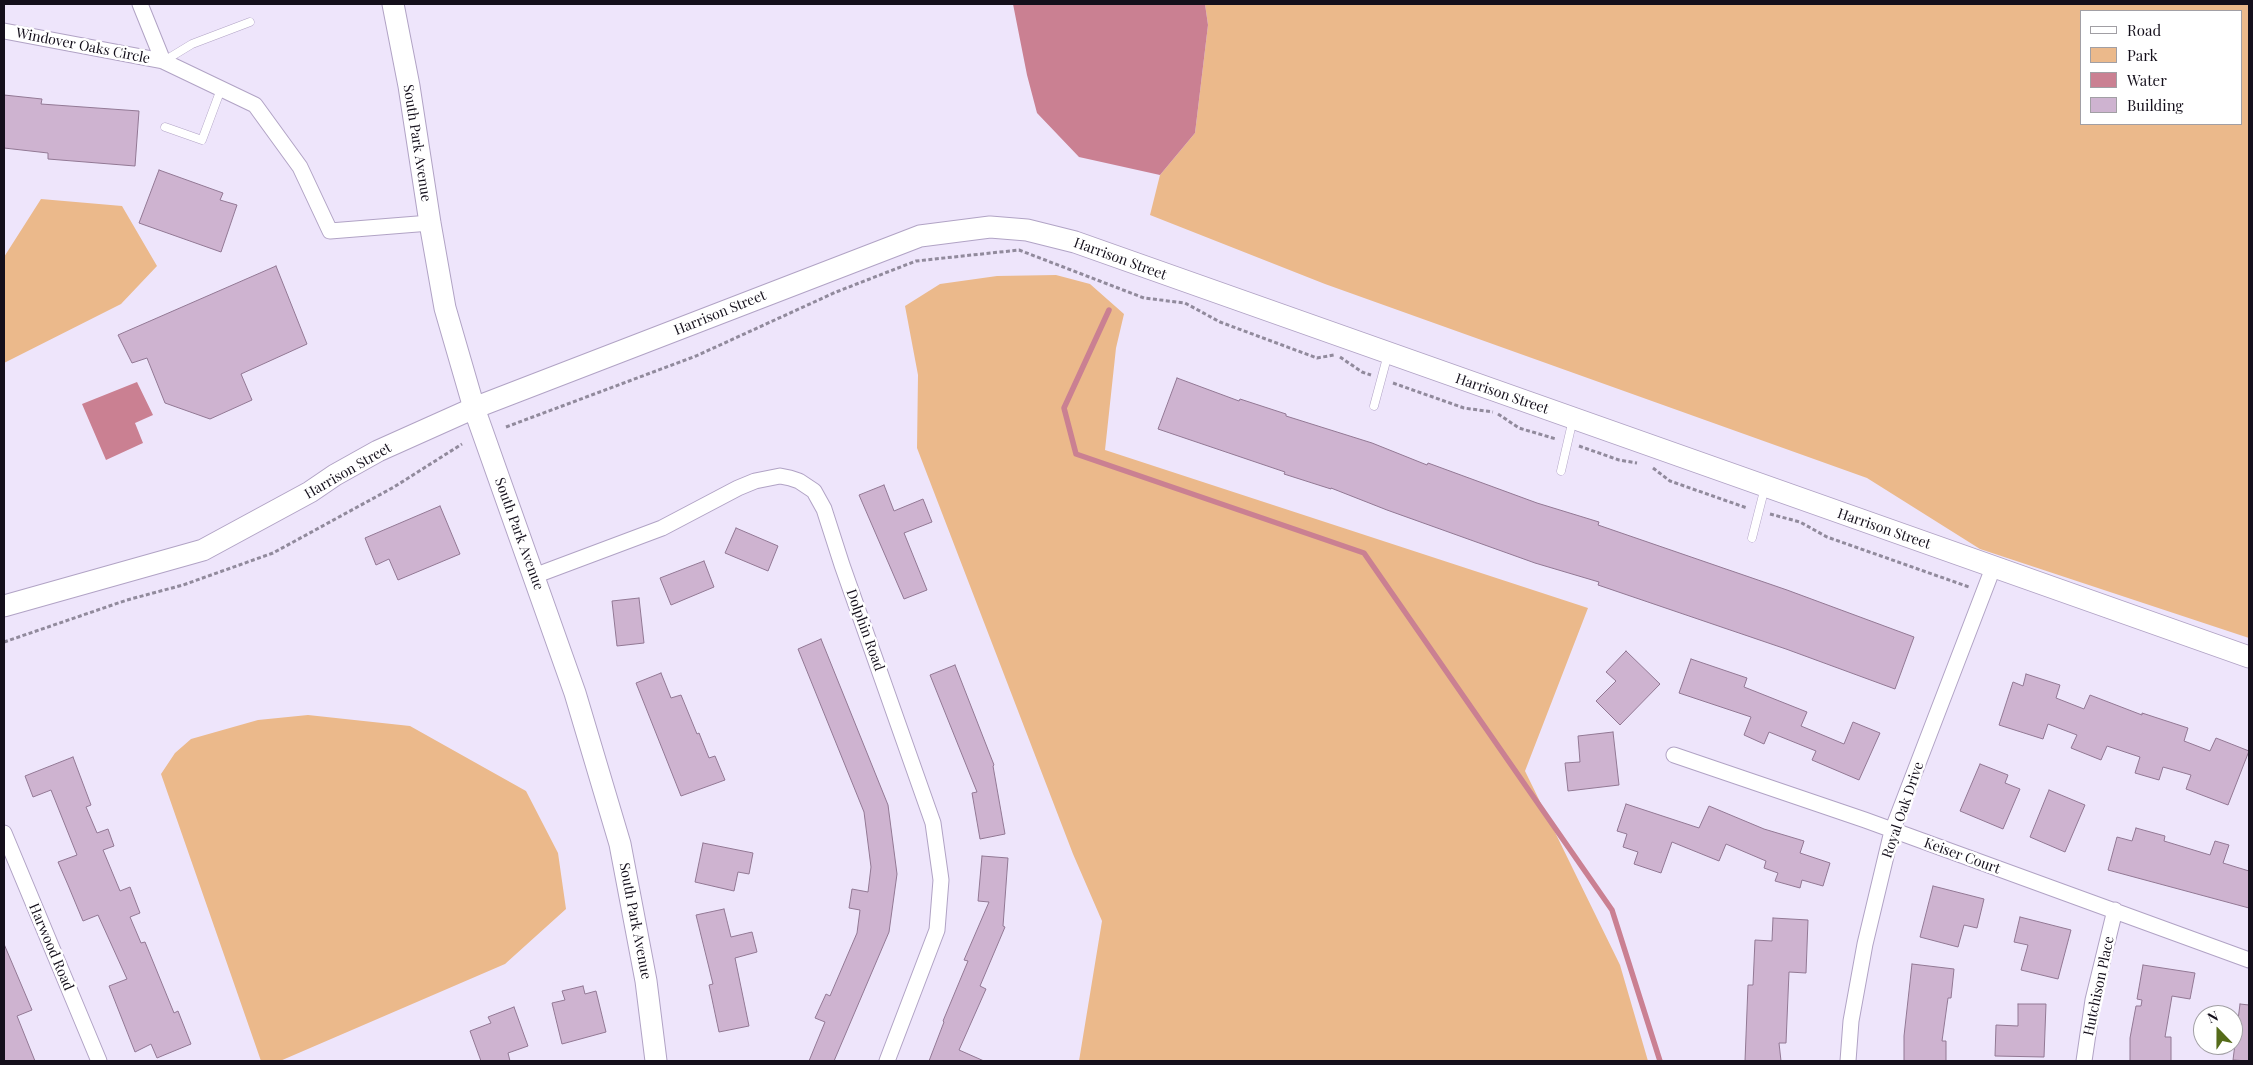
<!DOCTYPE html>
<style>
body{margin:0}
#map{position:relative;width:2253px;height:1065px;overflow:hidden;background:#eee5fb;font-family:"Playfair Display",serif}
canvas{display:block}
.frame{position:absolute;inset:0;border:5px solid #140f1b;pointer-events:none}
.legend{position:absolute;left:2080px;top:10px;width:162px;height:115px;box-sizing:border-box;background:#fff;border:1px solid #a19fa4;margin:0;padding:6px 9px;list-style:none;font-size:15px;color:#140f1b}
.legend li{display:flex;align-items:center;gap:10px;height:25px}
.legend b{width:25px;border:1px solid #a19fa4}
.north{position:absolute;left:2193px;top:1005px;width:50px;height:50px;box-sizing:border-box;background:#fff;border:1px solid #a19fa4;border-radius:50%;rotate:338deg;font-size:14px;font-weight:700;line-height:20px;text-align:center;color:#140f1b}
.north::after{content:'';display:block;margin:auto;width:18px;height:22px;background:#556b1a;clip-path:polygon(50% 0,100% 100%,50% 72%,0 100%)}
</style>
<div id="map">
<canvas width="2253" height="1065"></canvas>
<div class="frame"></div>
<ul class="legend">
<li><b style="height:6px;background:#fff"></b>Road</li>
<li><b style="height:14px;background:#ebb98b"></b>Park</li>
<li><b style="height:14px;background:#ca8092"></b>Water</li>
<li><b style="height:14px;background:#ceb3d0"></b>Building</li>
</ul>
<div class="north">N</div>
</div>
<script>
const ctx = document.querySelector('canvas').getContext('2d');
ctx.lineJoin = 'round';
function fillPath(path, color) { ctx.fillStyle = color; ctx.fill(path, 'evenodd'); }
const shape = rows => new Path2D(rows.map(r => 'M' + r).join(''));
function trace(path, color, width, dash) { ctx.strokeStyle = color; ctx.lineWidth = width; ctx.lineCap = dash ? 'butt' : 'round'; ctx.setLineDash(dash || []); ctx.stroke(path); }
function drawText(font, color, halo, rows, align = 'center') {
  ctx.font = font + ' "Playfair Display",serif'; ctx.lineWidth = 5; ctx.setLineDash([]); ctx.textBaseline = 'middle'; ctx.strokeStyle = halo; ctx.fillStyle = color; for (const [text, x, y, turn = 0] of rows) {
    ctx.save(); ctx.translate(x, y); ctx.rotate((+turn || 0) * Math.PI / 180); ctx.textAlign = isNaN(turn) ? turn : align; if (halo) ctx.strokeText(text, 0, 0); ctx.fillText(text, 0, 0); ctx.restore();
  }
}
fillPath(shape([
 [1205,4,2249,4,2249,638,1980,549,1867,478,1325,284,1150,215,1160,175,1195,133,1208,25],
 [2082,11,2242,11,2242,124,2082,124],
 [41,199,122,206,157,266,121,304,4,363,4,257],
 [1056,275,1090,284,1124,314,1116,348,1105,450,1588,608,1525,771,1620,965,1648,1061,1079,1061,1102,921,1073,854,917,448,918,375,905,306,940,284,997,276],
 [308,715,410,726,526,791,558,853,566,909,505,964,280,1061,261,1061,161,774,175,753,191,739,258,720]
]), '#ebb98b');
fillPath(shape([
 [1013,4,1205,4,1208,25,1195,133,1160,175,1079,157,1037,113,1027,75],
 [137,382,153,415,135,423,143,443,106,460,82,404]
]), '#ca8092');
trace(shape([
 [1109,310,1064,408,1076,454,1364,553,1612,910,1660,1061]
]), '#ca8092', 5.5);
const building = shape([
 [4,95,42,99,41,104,139,111,135,166,48,159,48,153,4,148,4,95],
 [159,170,223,193,220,200,237,205,221,252,139,223,159,170],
 [276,266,307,344,241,374,252,400,210,419,165,403,147,358,132,363,118,335,276,266],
 [1177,378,1239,401,1240,399,1286,414,1286,416,1372,443,1427,465,1428,463,1537,503,1599,522,1598,525,1787,590,1914,637,1895,689,1786,649,1598,585,1599,582,1535,563,1387,510,1331,488,1331,489,1284,474,1285,472,1158,429,1177,378],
 [884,485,894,511,923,499,932,522,904,533,927,590,904,599,859,495,884,485],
 [440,506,460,554,398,580,389,559,376,565,365,538,440,506],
 [736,528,778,546,768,571,725,553,736,528],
 [704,561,714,587,671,605,660,578,704,561],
 [639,598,644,643,617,646,612,601,639,598],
 [821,639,888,805,897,874,889,932,834,1061,809,1061,825,1022,815,1018,826,994,830,996,857,933,860,910,849,908,852,889,868,892,871,867,864,812,798,649,821,639],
 [1626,651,1660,684,1620,725,1596,701,1616,681,1606,672,1626,651],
 [1691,659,1747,678,1744,687,1807,712,1801,726,1844,744,1853,722,1880,733,1859,780,1812,760,1816,751,1769,732,1764,744,1744,735,1751,717,1679,693,1691,659],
 [955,665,994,765,993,766,1005,834,980,839,972,793,977,792,930,675,955,665],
 [661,673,671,698,681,695,697,734,699,733,709,758,715,756,725,780,681,796,636,683,661,673],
 [2026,674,2060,685,2056,698,2084,709,2090,695,2142,715,2142,713,2188,728,2184,741,2210,751,2216,738,2249,751,2228,805,2186,789,2191,775,2163,767,2159,780,2135,773,2140,757,2107,746,2101,760,2071,748,2077,735,2048,724,2043,739,1999,725,2013,682,2023,686,2026,674],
 [1613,732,1619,785,1568,791,1565,763,1580,762,1578,736,1613,732],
 [73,757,91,805,86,807,97,833,108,829,114,846,103,850,120,891,130,887,140,913,130,917,141,943,145,942,174,1013,178,1011,191,1044,157,1058,151,1044,135,1052,109,986,127,979,98,915,83,921,68,885,58,862,77,855,51,790,33,797,25,776,73,757],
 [1980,764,2008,775,2005,783,2020,789,2003,829,1960,811,1980,764],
 [2049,790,2085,805,2065,852,2030,837,2049,790],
 [1626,804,1699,828,1709,806,1764,829,1804,841,1800,853,1830,863,1823,886,1802,880,1800,888,1775,881,1778,873,1764,868,1766,861,1726,844,1719,861,1672,842,1661,873,1634,864,1638,852,1623,847,1627,834,1617,831,1626,804],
 [2136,828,2165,836,2164,841,2210,855,2215,841,2229,845,2223,863,2249,871,2249,908,2108,870,2117,837,2132,841,2136,828],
 [703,843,753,853,749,874,738,872,734,891,695,882,703,843],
 [982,856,1008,858,1003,926,1005,927,980,986,986,989,959,1050,984,1061,929,1061,944,1022,943,1021,968,961,964,960,989,902,978,901,982,856],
 [1933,886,1984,899,1977,928,1964,925,1958,947,1920,937,1933,886],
 [724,909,731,937,752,932,757,952,735,958,749,1026,719,1032,709,985,713,984,696,915,724,909],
 [2020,917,2071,930,2058,979,2021,970,2028,945,2014,942,2020,917],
 [1773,918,1808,920,1806,973,1789,972,1786,1043,1779,1043,1781,1061,1745,1061,1748,985,1753,985,1755,940,1772,941,1773,918],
 [4,944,32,1010,17,1016,35,1061,4,1061,4,944],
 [1912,964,1954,969,1951,998,1948,998,1942,1041,1946,1041,1946,1061,1904,1061,1904,1036,1912,964],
 [2143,965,2195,973,2190,999,2172,996,2165,1037,2171,1037,2171,1061,2130,1061,2130,1038,2136,1006,2141,1006,2142,1000,2137,999,2143,965],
 [583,986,585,994,596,991,606,1032,562,1044,552,1003,565,1000,562,991,583,986],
 [2018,1004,2046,1004,2044,1057,1995,1056,1996,1025,2018,1026,2018,1004],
 [2240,1004,2249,1005,2249,1061,2233,1060,2240,1004],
 [514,1007,528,1046,508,1053,510,1061,481,1061,470,1031,491,1023,488,1017,514,1007]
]);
fillPath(building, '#ceb3d0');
trace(building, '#927894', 1);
const lane = shape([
 [164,61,192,44,250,22],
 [165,127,202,140,221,89],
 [1374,406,1388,354],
 [1561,471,1573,419],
 [1752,538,1765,487]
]);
const street = shape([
 [140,4,163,61],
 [4,31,163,61,255,105,300,167,330,231,430,223],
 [534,576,662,528,738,488,755,481,780,476,790,478,799,481,814,491,824,509,842,565,933,823,941,880,937,930,887,1061],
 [1674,755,1865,820,2249,960],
 [4,833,99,1061],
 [1848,1061,1851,1021,1865,944,1892,831,1993,568],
 [2084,1061,2093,1000,2115,910]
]);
const secondary = shape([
 [393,4,409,86,430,223,445,308,474,408,575,693,620,844,646,981,656,1061],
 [4,606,203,550,310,492,335,475,378,451,474,408,920,236,990,227,1027,230,1075,242,2249,657]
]);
trace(lane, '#b1a3c5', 9);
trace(street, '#b1a3c5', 17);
trace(secondary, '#b1a3c5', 23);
trace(shape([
 [1340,357,1362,372,1371,375],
 [1393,383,1464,408,1493,412],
 [1498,414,1519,428,1556,439],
 [506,427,696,356,836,292,916,261,1019,250,1144,298,1185,303,1220,322,1317,358,1334,355],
 [1579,446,1619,460,1637,463],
 [1653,468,1670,481,1747,508],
 [1770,514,1800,522,1827,537,1969,587],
 [4,642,127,600,183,585,273,553,394,487,462,444]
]), '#918a9c', 3, [4, 2.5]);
trace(lane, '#fff', 8);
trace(street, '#fff', 15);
trace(secondary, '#fff', 21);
drawText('14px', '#140f1b', '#fff', [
 ["Windover Oaks Circle",83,46,11],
 ["South Park Avenue",417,143,81],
 ["Harrison Street",1120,259,20],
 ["Harrison Street",720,313,-22],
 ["Harrison Street",1502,394,19],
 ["Harrison Street",348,471,-30],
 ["Harrison Street",1884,529,19],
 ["South Park Avenue",519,534,70],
 ["Dolphin Road",865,630,70],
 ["Royal Oak Drive",1903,810,-71],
 ["Keiser Court",1962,856,20],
 ["South Park Avenue",635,921,79],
 ["Harwood Road",51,947,67],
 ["Hutchison Place",2099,986,-78]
]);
</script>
